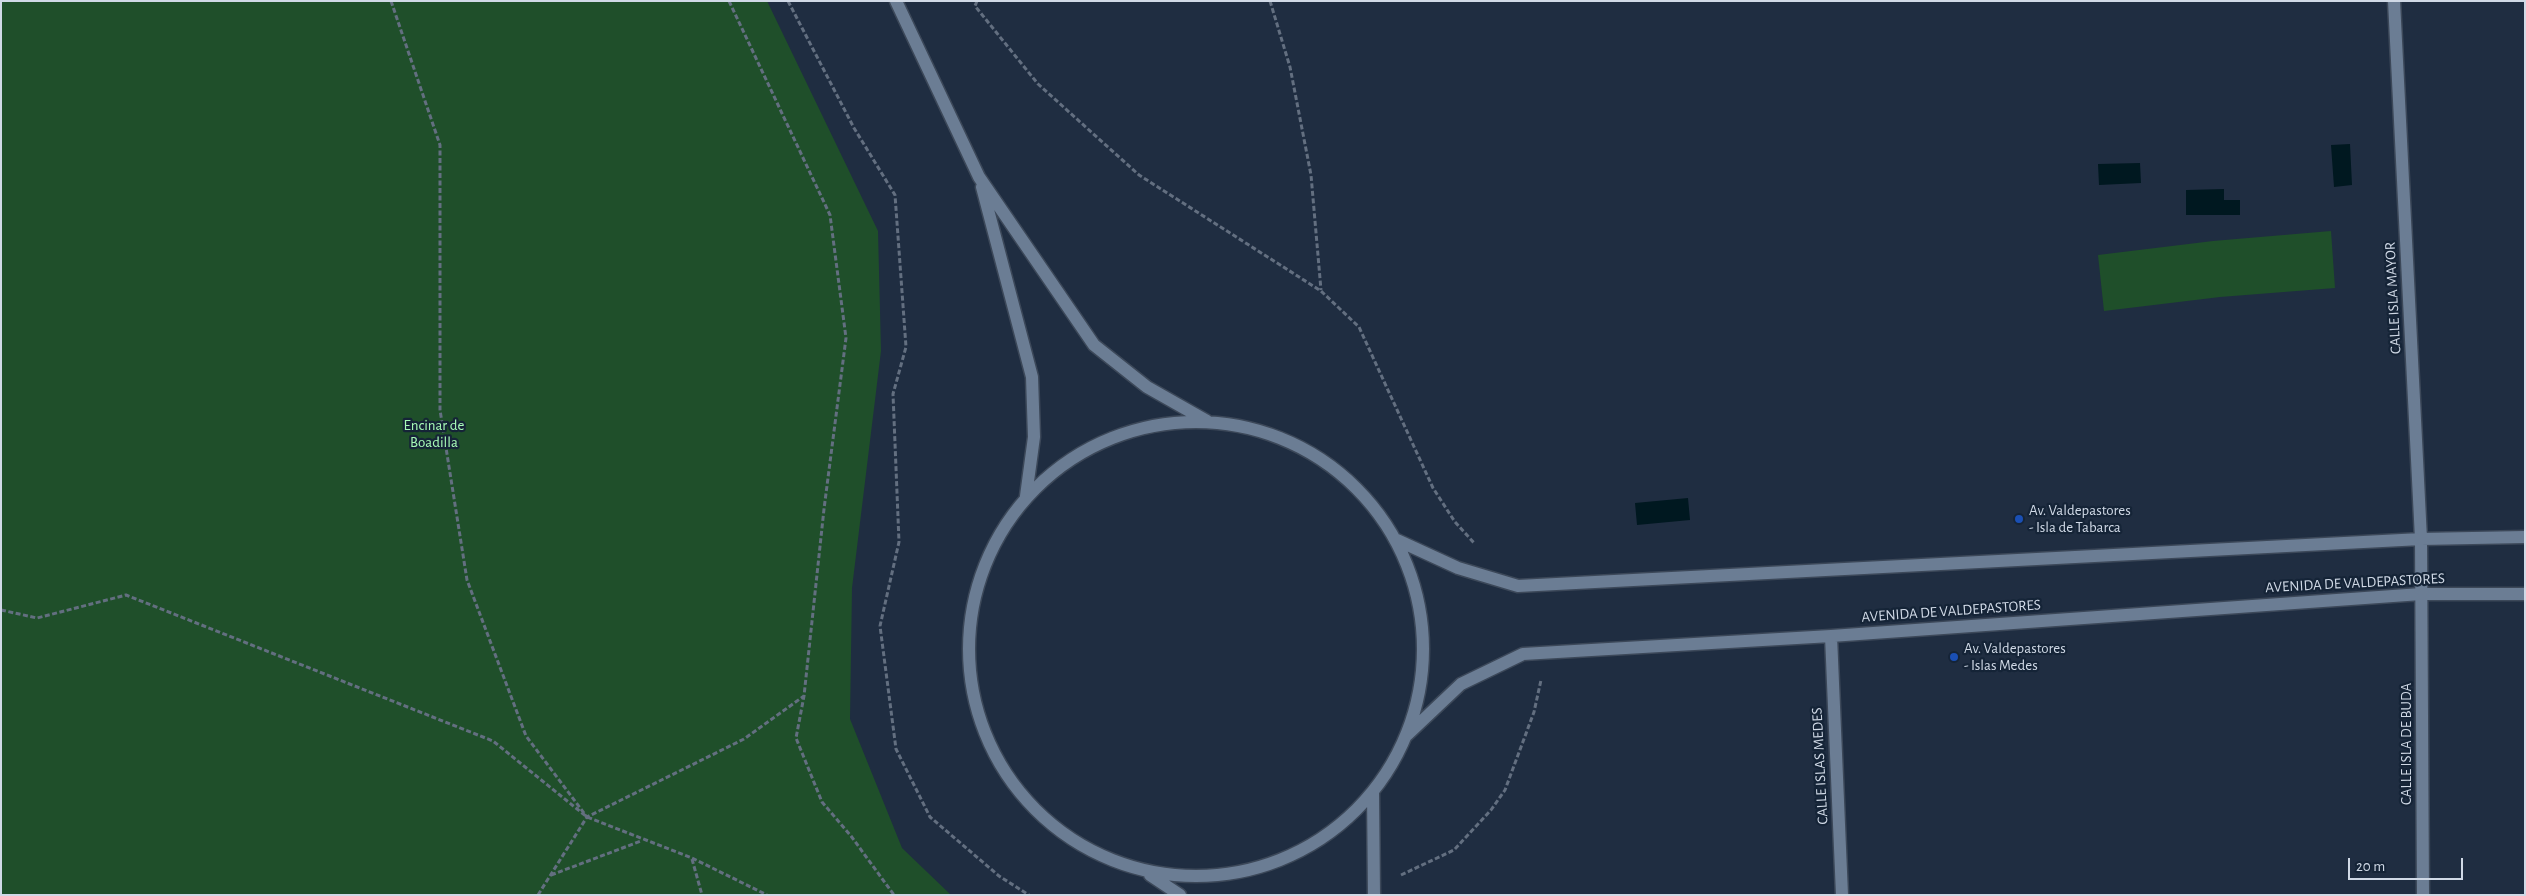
<!DOCTYPE html>
<style>
body{margin:0}
#map{position:relative;width:2526px;height:896px;overflow:hidden;background:#1f2d41;font-family:"Alegreya Sans",sans-serif}
canvas{display:block}
.frame{position:absolute;inset:0;border:2px solid #d0d9e6;pointer-events:none}
.scale{position:absolute;left:2348px;top:858px;width:115px;height:22px;box-sizing:border-box;border:2px solid #d0d9e6;border-top:0;padding-left:6px;font-size:15px;line-height:18px;white-space:nowrap;color:#d0d9e6;-webkit-text-stroke:4px #152437;paint-order:stroke}
</style>
<div id="map">
<canvas width="2526" height="896"></canvas>
<div class="frame"></div>
<div class="scale">20 m</div>
</div>
<script>
const ctx = document.querySelector('canvas').getContext('2d');
ctx.lineJoin = 'round';
function fillPath(path, color) { ctx.fillStyle = color; ctx.fill(path, 'evenodd'); }
const shape = rows => new Path2D(rows.map(r => 'M' + r).join(''));
function trace(path, color, width, dash) { ctx.strokeStyle = color; ctx.lineWidth = width; ctx.lineCap = dash ? 'butt' : 'round'; ctx.setLineDash(dash || []); ctx.stroke(path); }
function drawText(font, color, halo, rows, align = 'center') {
  ctx.font = font + ' "Alegreya Sans",sans-serif'; ctx.lineWidth = 4.5; ctx.setLineDash([]); ctx.textBaseline = 'middle'; ctx.strokeStyle = halo; ctx.fillStyle = color; for (const [text, x, y, turn = 0] of rows) {
    ctx.save(); ctx.translate(x, y); ctx.rotate((+turn || 0) * Math.PI / 180); ctx.textAlign = isNaN(turn) ? turn : align; if (halo) ctx.strokeText(text, 0, 0); ctx.fillText(text, 0, 0); ctx.restore();
  }
}
fillPath(shape([
 [1,1,767,1,878,231,881,351,852,588,850,719,902,848,951,895,1,895],
 [2331,231,2335,288,2220,297,2104,311,2098,255,2213,241]
]), '#1f4f2a');
fillPath(shape([
 [2350,144,2352,185,2334,187,2331,145],
 [2140,163,2141,183,2099,185,2098,164],
 [2224,189,2224,200,2240,200,2240,215,2186,215,2186,190],
 [1688,498,1690,520,1637,525,1635,503]
]), '#001820');
const minor = shape([
 [896,1,979,177,1094,345,1147,387,1207,421],
 [2394,1,2421,539,2423,895],
 [982,187,1032,377,1034,437,1026,496],
 '969 649a227 227 0 1 1 454 0a227 227 0 1 1-454 0Z',
 [1397,540,1458,568,1518,586,2421,539,2525,537],
 [1831,636,1842,895],
 [1406,736,1461,684,1523,654,1831,636,2421,594,2525,594],
 [1373,793,1374,895],
 [1150,875,1180,895]
]);
trace(minor, '#3c4859', 15);
trace(shape([
 [391,1,440,145,440,410,467,580,526,736,587,817],
 [729,1,830,215,846,338,824,509,804,696,796,738,822,802,851,836,894,895],
 [788,1,854,128,895,195,906,347,893,394,899,542,880,626,896,749,930,817,999,876,1029,895],
 [977,1,975,6,1038,84,1139,175,1321,291,1359,327,1433,488,1455,522,1475,544],
 [1270,1,1290,67,1311,175,1321,290],
 [1,610,37,618,126,595,493,741,587,817,692,858,767,895],
 [692,859,702,895],
 [551,875,641,841],
 [1401,875,1454,850,1491,810,1505,790,1534,712,1541,680],
 [538,895,587,817,744,739,804,696]
]), '#636f80', 3, [5, 2.5]);
trace(minor, '#6b7d94', 12);
for (const [x, y, r, color] of [
 [2019,519,5,"#1a4fb4"],
 [1954,657,5,"#1a4fb4"]
]) { const dot = new Path2D(); dot.arc(x, y, r, 0, 2 * Math.PI); ctx.fillStyle = color; ctx.fill(dot); trace(dot, '#152437', 2); }
drawText('15px', '#d0d9e6', '#152437', [
 ["CALLE ISLA MAYOR",2393,298,-93],
 ["AVENIDA DE VALDEPASTORES",2355,583,-3],
 ["AVENIDA DE VALDEPASTORES",1951,611,-4],
 ["CALLE ISLA DE BUDA",2406,744,-90],
 ["CALLE ISLAS MEDES",1820,766,-93]
]);
drawText('15px', '#a7fab6', '#152437', [
 ["Encinar de",434,425],
 ["Boadilla",434,442]
]);
drawText('15px', '#d0d9e6', '#152437', [
 ["Av. Valdepastores",2029,510],
 ["- Isla de Tabarca",2029,527],
 ["Av. Valdepastores",1964,648],
 ["- Islas Medes",1964,665]
], 'left');
</script>
